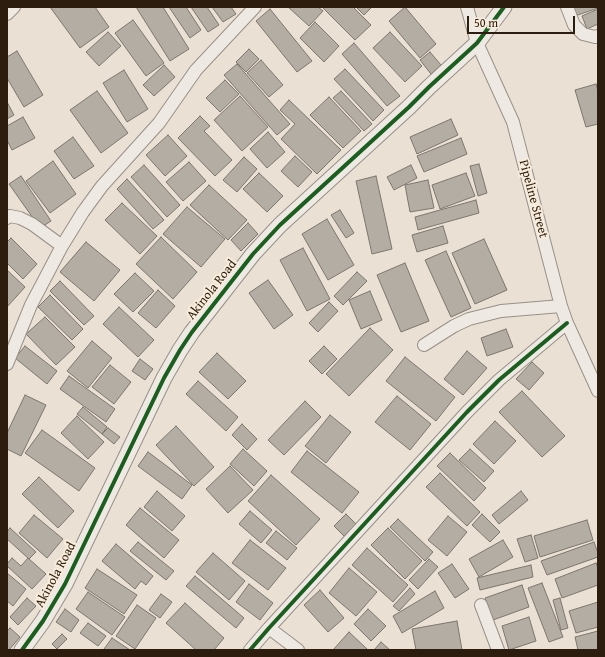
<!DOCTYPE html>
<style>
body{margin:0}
#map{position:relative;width:605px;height:657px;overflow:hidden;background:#eae1d4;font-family:"Gentium Book Plus",serif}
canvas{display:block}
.frame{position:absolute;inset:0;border:8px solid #2d1d0f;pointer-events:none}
.scale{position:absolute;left:467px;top:16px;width:108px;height:18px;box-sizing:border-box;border:2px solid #2d1d0f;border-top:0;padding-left:5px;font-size:12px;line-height:14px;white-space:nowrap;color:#2d1d0f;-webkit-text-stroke:3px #f8eddd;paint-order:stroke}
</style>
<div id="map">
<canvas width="605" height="657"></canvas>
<div class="frame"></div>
<div class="scale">50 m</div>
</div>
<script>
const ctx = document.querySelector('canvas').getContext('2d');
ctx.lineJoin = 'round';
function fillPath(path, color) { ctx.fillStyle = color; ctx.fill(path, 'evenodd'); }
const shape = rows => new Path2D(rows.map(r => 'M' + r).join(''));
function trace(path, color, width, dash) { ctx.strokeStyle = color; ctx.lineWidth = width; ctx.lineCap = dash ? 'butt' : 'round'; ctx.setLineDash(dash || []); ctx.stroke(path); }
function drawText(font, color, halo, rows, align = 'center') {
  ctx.font = font + ' "Gentium Book Plus",serif'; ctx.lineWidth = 4; ctx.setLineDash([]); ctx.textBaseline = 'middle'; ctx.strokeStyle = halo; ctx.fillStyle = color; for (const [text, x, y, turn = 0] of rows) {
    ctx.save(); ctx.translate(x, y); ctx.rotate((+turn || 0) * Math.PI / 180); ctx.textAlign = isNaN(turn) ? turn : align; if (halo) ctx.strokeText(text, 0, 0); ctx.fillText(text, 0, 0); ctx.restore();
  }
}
const building = shape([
 [50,7,95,7,109,27,80,48,50,7],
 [136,7,163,7,189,49,170,61,136,7],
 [169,7,186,7,201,30,190,38,169,7],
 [191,7,207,7,219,25,208,32,191,7],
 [212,7,231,7,236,14,223,22,212,7],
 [288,7,318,7,323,11,309,26,288,7],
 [322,7,353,7,371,25,355,40,322,7],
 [356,7,372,7,364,15,356,7],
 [405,7,436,44,420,58,389,21,405,7],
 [572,7,598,7,598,8,575,16,572,7],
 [270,9,312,61,297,72,256,21,270,9],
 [598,9,598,24,587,29,582,16,598,9],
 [133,20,164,63,146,76,115,33,133,20],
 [315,22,339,46,324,62,300,38,315,22],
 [108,32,121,46,99,66,86,52,108,32],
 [390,32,422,66,405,82,373,48,390,32],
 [354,43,400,96,387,106,342,54,354,43],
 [249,49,259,59,246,72,236,62,249,49],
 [17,51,43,95,24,107,7,78,7,57,17,51],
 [430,52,441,65,431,74,420,60,430,52],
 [261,60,283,85,269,97,247,73,261,60],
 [237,64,290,124,277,135,224,75,237,64],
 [164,65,175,77,154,96,143,85,164,65],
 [345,69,384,110,373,121,334,79,345,69],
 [124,70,148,109,127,122,103,83,124,70],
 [225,80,239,94,220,112,206,98,225,80],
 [596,84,598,91,598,124,586,127,575,90,596,84],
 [97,91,128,133,101,153,70,110,97,91],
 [341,91,372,124,364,131,333,98,341,91],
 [240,96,268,127,242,151,214,120,240,96],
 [329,97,361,131,343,148,310,115,329,97],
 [289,100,341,150,317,174,281,139,295,124,280,110,289,100],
 [7,102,14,115,7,119,7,102],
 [200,116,210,126,204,131,232,160,215,176,178,138,200,116],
 [23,117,35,138,12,150,7,140,7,126,23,117],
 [451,119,458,135,417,154,410,137,451,119],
 [268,132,285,152,267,168,250,149,268,132],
 [168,135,187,156,165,176,146,155,168,135],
 [73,137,94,166,74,179,54,151,73,137],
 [461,138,467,154,424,172,417,156,461,138],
 [295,156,312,172,298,187,281,171,295,156],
 [244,157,257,169,237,192,223,180,244,157],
 [53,161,76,194,50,213,26,181,53,161],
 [189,162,206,181,183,201,166,182,189,162],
 [479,164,487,193,478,196,470,166,479,164],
 [144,165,180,205,167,217,131,177,144,165],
 [411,165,417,178,394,190,387,177,411,165],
 [259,173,283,196,267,212,243,189,259,173],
 [466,173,475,196,440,209,432,185,466,173],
 [21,176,51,221,40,228,9,184,21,176],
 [376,176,392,249,372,254,356,181,376,176],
 [127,179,164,220,153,229,117,189,127,179],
 [428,180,434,208,410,212,405,185,428,180],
 [209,185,247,220,228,240,190,205,209,185],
 [476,200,479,213,418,230,415,217,476,200],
 [122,203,157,236,140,254,105,220,122,203],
 [187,207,225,239,201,267,163,234,187,207],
 [340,210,354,233,346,238,331,215,340,210],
 [327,219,354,265,328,280,302,234,327,219],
 [248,223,258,234,241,251,231,240,248,223],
 [443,226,448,243,417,252,412,235,443,226],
 [161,237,197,272,173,299,136,264,161,237],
 [11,238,37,264,23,279,7,263,7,242,11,238],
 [484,239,507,290,475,304,452,253,484,239],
 [86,242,120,270,94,301,60,272,86,242],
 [303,248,330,299,307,311,280,260,303,248],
 [446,251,471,308,451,317,425,260,446,251],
 [405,263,429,321,401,332,377,275,405,263],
 [7,270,25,287,7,307,7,270],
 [357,272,367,281,343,305,334,296,357,272],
 [135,273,154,291,133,312,114,294,135,273],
 [268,280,293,315,274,329,249,293,268,280],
 [60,281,94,316,84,325,50,291,60,281],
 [158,290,175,306,156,328,138,313,158,290],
 [370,291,382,320,361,329,349,300,370,291],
 [50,295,83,329,72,340,38,307,50,295],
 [329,302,338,311,318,332,309,323,329,302],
 [119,307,154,340,138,357,103,324,119,307],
 [45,317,75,347,56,365,26,334,45,317],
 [370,328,393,350,349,396,326,374,370,328],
 [506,329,513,347,487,356,481,338,506,329],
 [92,341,112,358,88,388,67,371,92,341],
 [25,346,57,371,47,384,15,358,25,346],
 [324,346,337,359,322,374,309,361,324,346],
 [467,351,487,368,463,395,444,379,467,351],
 [217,353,246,381,228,399,199,372,217,353],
 [405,357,455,397,436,421,386,381,405,357],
 [140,359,153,369,145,380,132,371,140,359],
 [532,362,544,373,529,390,516,379,532,362],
 [110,365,131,382,114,404,92,387,110,365],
 [69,376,115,409,106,422,60,389,69,376],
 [198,381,238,417,226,431,186,394,198,381],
 [522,391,565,436,542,457,499,412,522,391],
 [25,395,46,405,21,456,7,449,7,433,25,395],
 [397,396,431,424,410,450,375,422,397,396],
 [305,401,321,417,284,455,268,440,305,401],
 [83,407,107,427,102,434,77,414,83,407],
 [330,415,351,432,326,463,305,446,330,415],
 [77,416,104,442,88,459,61,433,77,416],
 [495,421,516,441,494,464,473,444,495,421],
 [242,424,257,439,247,450,232,435,242,424],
 [176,426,214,467,194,486,156,445,176,426],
 [108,428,120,437,114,444,102,434,108,428],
 [42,430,95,468,79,491,25,453,42,430],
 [243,449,267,471,254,486,230,464,243,449],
 [470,449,494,471,484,482,459,460,470,449],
 [307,451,359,492,342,513,291,472,307,451],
 [148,452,192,485,182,499,138,466,148,452],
 [450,453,486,488,474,501,437,466,450,453],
 [230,466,253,490,228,513,206,489,230,466],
 [440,473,480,512,467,526,426,487,440,473],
 [271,475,320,519,296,545,248,501,271,475],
 [39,477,74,511,58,528,22,494,39,477],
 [157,491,185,516,172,531,144,507,157,491],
 [521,491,528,500,499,524,492,515,521,491],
 [140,508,179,540,164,558,126,525,140,508],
 [250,511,272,530,261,543,239,524,250,511],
 [346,514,356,524,344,536,334,526,346,514],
 [482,514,500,532,490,542,472,525,482,514],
 [34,515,63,539,47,558,19,533,34,515],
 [448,516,467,532,447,556,428,540,448,516],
 [398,519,433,552,425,561,390,527,398,519],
 [587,520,593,540,540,557,534,536,587,520],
 [10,528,36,552,29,559,7,539,7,532,10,528],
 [388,528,422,561,405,579,371,545,388,528],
 [276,531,297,548,287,560,266,543,276,531],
 [531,535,538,558,525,562,517,539,531,535],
 [250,540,286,568,268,590,232,563,250,540],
 [503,540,513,557,479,577,469,559,503,540],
 [138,542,174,571,166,580,130,551,138,542],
 [594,542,598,553,598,557,547,575,541,561,594,542],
 [116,544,153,576,146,585,141,581,135,589,102,561,116,544],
 [367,548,408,585,393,602,352,565,367,548],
 [213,553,245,581,229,600,196,572,213,553],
 [12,558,21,566,28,558,46,574,32,589,7,566,7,564,12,558],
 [429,559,438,567,418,589,409,580,429,559],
 [596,563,598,568,598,585,562,598,555,579,596,563],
 [452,564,469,589,455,598,438,573,452,564],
 [531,565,533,577,480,590,477,578,531,565],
 [349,568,377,592,356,616,329,593,349,568],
 [97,569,137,595,124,614,85,588,97,569],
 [7,573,26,589,13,606,7,601,7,573],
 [195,576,244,618,236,628,186,586,195,576],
 [542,583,563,637,549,642,528,588,542,583],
 [249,584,273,603,260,620,236,602,249,584],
 [522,585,529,607,493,620,485,598,522,585],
 [410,588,415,594,399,611,393,606,410,588],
 [320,590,344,618,328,632,304,605,320,590],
 [435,591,444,608,402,633,393,616,435,591],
 [88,592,125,617,112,635,76,609,88,592],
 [161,594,172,602,160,618,149,610,161,594],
 [27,598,36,606,18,625,10,617,27,598],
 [560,598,568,628,561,630,553,600,560,598],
 [598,602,598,627,576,633,569,611,598,602],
 [185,603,224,638,214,650,196,650,166,623,185,603],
 [137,605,156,618,135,649,116,636,137,605],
 [65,609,79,620,71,632,56,622,65,609],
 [368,609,386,626,371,641,354,624,368,609],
 [529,617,536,641,509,650,502,626,529,617],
 [457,621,462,650,416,650,412,629,457,621],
 [88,623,106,636,98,646,80,633,88,623],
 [10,628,20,637,9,650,7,650,7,631,10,628],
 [598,631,598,650,578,650,575,637,598,631],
 [349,632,367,649,366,650,333,650,349,632],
 [62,634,67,639,57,649,52,644,62,634],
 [112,638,130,650,105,650,104,649,112,638],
 [381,642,390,650,374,650,381,642]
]);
fillPath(building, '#b4ada4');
trace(building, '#7d766d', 1);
const minor = shape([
 [467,7,477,43,513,122,561,306,567,323,598,391],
 [567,7,574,25,583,34,595,37,598,36],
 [7,14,14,7],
 [7,218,10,216,20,218,32,224,62,246],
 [424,345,454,326,469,319,501,311,561,306],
 [7,364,31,305,62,246,83,212,102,186,159,123,196,70,255,7],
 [481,605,498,650],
 [269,628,298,650],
 [250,650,269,628,467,412,499,380,567,323]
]);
const tertiary = shape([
 [22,650,43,621,65,584,164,378,180,350,192,332,253,254,280,225,409,107,429,87,477,43,504,7]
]);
trace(minor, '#989088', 14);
trace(tertiary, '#989088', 17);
trace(minor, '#eeeae3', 12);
trace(tertiary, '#eeeae3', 15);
trace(shape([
 [22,650,43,621,65,584,164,378,180,350,192,332,253,254,280,225,409,107,429,87,477,43,504,7],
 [250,650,269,628,467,412,499,380,567,323]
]), '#1b5e20', 4);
drawText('13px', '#2d1d0f', '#f8eddd', [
 ["Pipeline Street",533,199,75],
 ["Akinola Road",212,290,-52],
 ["Akinola Road",56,575,-62]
]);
</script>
